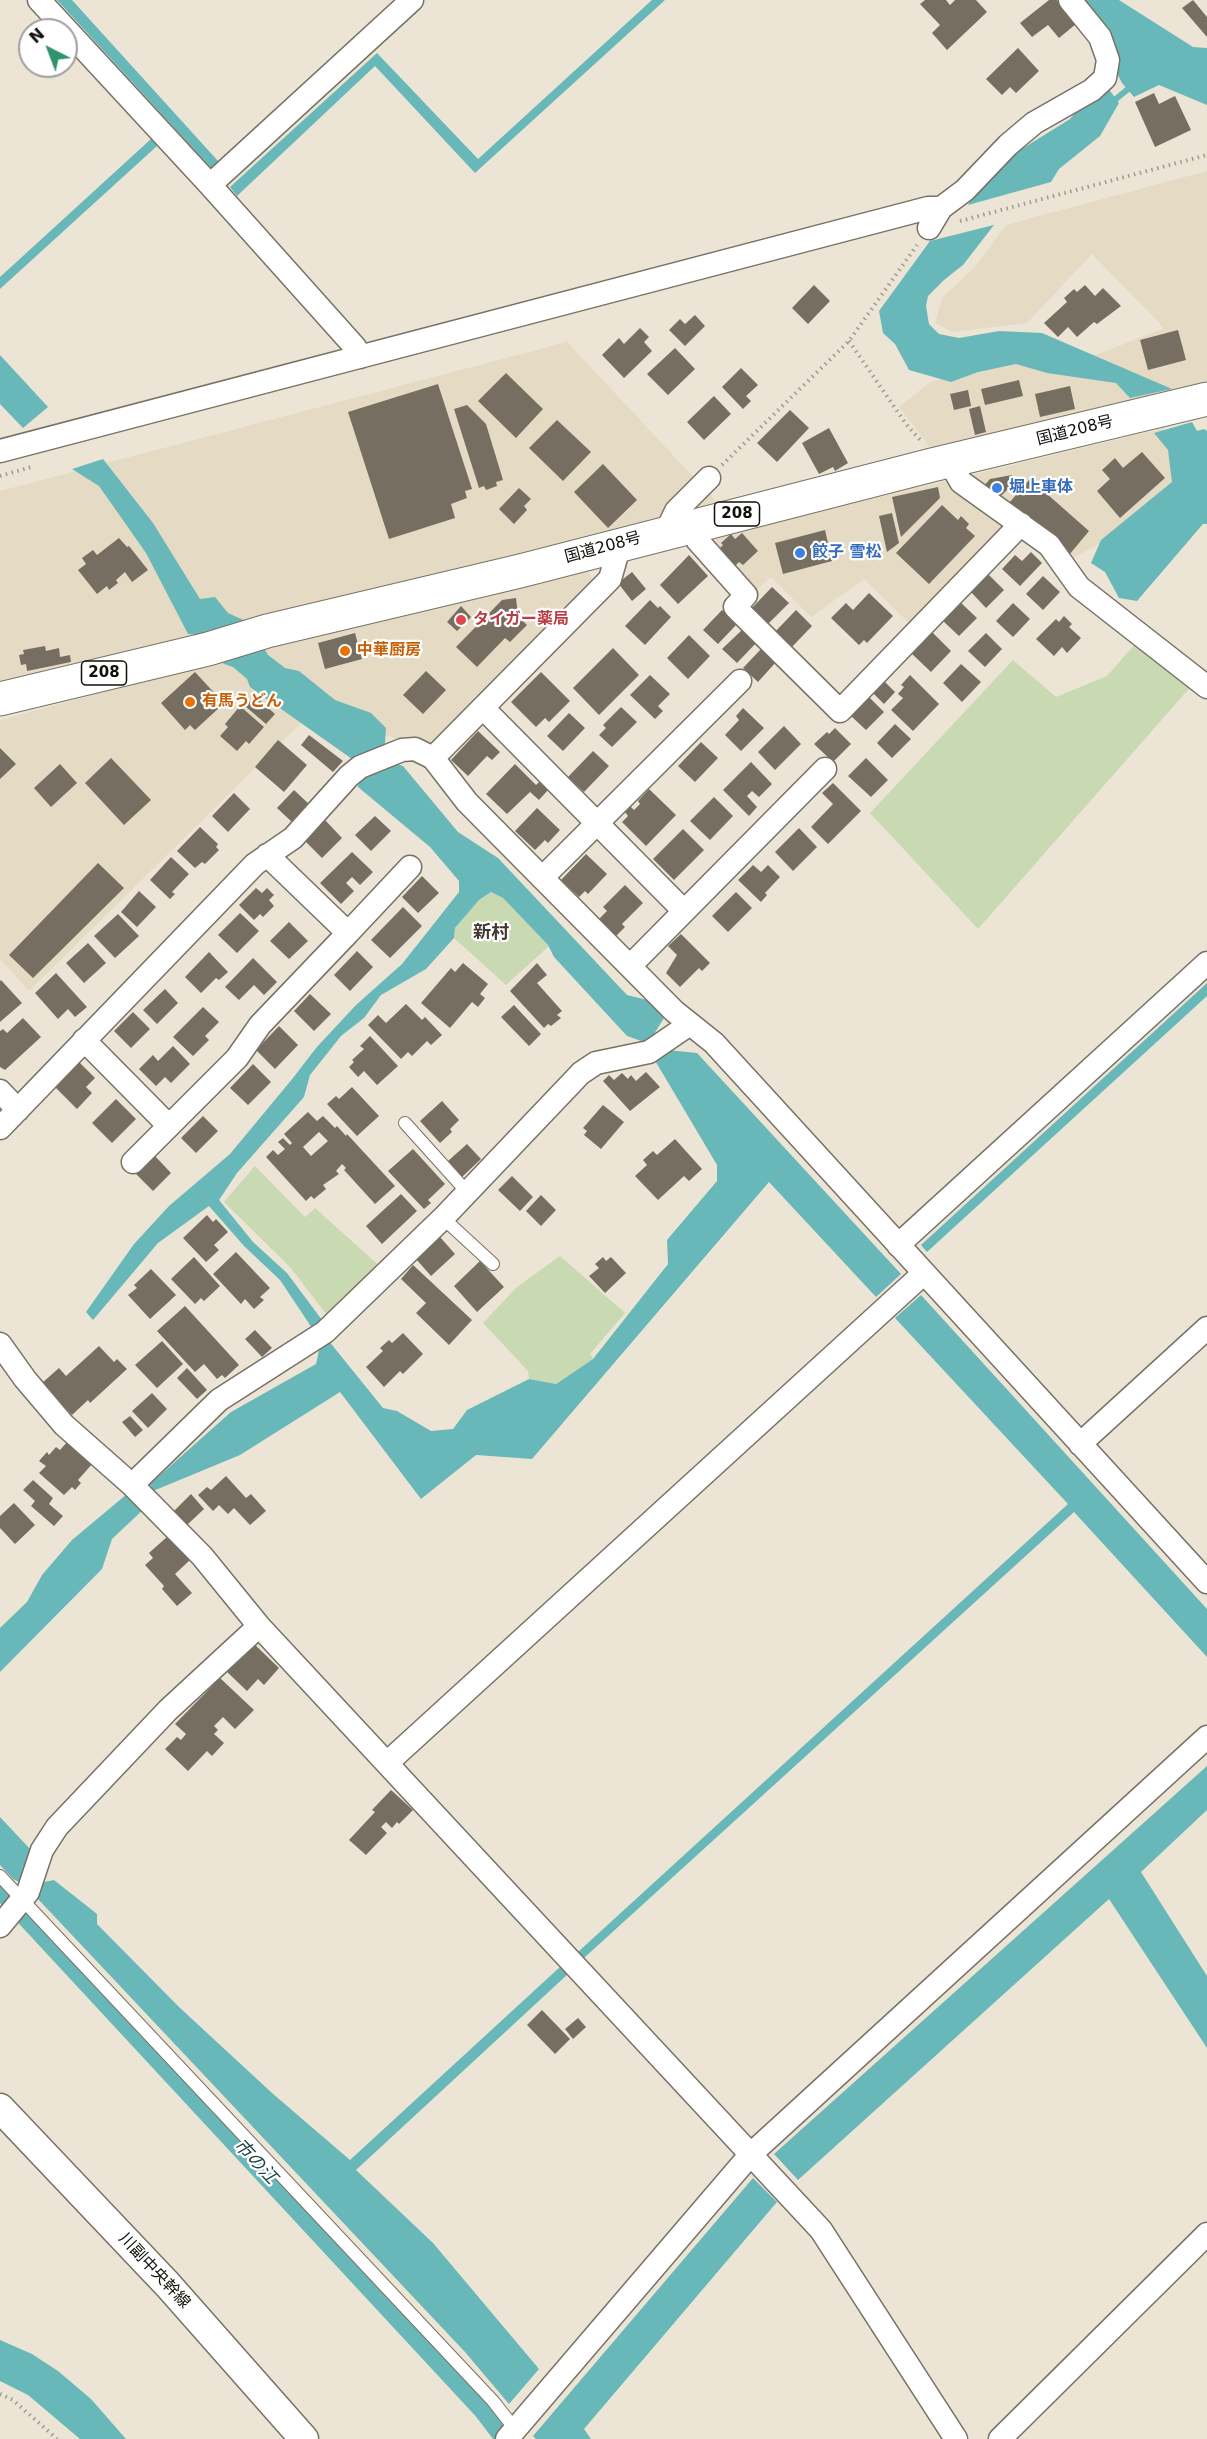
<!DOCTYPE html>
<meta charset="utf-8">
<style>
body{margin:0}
#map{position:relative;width:1207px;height:2439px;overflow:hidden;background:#ece5d6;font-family:"DejaVu Sans",sans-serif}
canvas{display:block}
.north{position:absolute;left:18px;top:18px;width:60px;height:60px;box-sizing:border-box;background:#fff;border:2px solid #a09f9d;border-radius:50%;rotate:318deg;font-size:16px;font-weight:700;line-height:24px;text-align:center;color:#110f0a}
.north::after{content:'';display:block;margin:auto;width:21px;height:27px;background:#30936e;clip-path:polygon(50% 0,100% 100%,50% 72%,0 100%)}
</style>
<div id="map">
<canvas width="1207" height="2439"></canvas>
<div class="north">N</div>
</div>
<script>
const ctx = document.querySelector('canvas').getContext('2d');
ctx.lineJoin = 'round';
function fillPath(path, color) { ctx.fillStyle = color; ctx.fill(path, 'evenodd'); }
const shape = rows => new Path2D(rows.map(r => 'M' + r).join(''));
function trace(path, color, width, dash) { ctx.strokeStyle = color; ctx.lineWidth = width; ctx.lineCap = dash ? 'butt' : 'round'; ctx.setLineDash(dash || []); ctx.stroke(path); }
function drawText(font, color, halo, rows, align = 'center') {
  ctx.font = font + ' "DejaVu Sans","Noto Sans JP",sans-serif'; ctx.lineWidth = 4.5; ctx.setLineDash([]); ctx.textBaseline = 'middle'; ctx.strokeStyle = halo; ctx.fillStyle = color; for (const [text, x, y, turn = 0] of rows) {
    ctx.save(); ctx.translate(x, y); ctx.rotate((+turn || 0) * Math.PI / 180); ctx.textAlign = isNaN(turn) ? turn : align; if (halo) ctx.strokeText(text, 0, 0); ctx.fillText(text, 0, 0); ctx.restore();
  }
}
fillPath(shape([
 [1207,171,1207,381,932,450,899,407,930,382,1025,355,1096,355,1164,328,1092,254,1027,323,952,332,935,323,942,298,975,267,1006,225],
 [567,342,717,502,0,687,0,491],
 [1165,428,1180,482,1111,538,1071,559,1023,516,913,627,864,579,811,617,771,577,752,595,703,540],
 [588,570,596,586,432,750,312,712,29,991,0,959,0,720,258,651]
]), '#e5dac4');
fillPath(shape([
 [1137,642,1194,683,978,929,870,813,1013,660,1056,697,1107,676],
 [491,892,503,898,549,946,506,985,454,938,455,928,479,900],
 [255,1166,305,1217,315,1208,383,1269,330,1319,290,1267,224,1202],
 [560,1256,625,1313,590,1354,593,1359,555,1384,529,1379,528,1371,483,1323,517,1287]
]), '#c9d9b2');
fillPath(shape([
 [57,0,72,0,218,161,211,168],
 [652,0,665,0,475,173,375,66,237,196,230,187,377,53,478,159],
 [1079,0,1119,0,1193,47,1207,48,1207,105,1159,85,1134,97,1122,83],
 [1108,88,1119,103,1100,136,1059,169,1051,182,968,205,977,188,1009,157,1070,119,1086,99],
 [151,139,157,146,0,289,0,277],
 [994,225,963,265,944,280,928,296,926,306,929,324,939,334,959,338,999,331,1042,333,1172,389,1130,398,1116,383,1047,373,1016,364,978,372,951,382,909,370,895,344,883,333,879,311,930,241],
 [0,355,48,407,23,428,0,404],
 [1192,422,1197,431,1204,429,1207,431,1207,524,1203,524,1137,601,1119,598,1105,572,1091,563,1101,540,1172,482,1168,450,1154,433],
 [103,459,153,523,200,599,215,597,228,613,250,623,268,655,285,668,299,671,335,700,371,713,386,728,385,743,394,763,403,766,458,832,498,858,627,995,647,1000,664,1018,654,1034,668,1050,697,1053,901,1274,876,1297,769,1182,532,1459,476,1455,421,1499,340,1392,240,1455,153,1491,150,1484,231,1412,316,1364,320,1346,328,1340,383,1408,397,1411,431,1431,453,1429,467,1410,529,1379,556,1384,593,1359,668,1264,667,1240,717,1181,717,1165,644,1042,627,1036,554,957,548,945,503,898,491,892,479,900,455,928,454,938,426,969,381,995,364,1018,341,1036,310,1075,304,1097,237,1173,219,1200,253,1242,287,1273,322,1320,312,1328,280,1280,244,1246,209,1206,158,1243,93,1320,86,1312,134,1244,169,1206,230,1154,293,1078,316,1048,356,1005,402,964,459,892,459,881,430,847,358,787,360,777,352,759,250,687,247,679,233,667,224,664,199,635,188,634,146,553,99,486,72,469],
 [1207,983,1207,996,927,1252,921,1245],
 [921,1295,1207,1609,1207,1657,1074,1512,584,1958,578,1952,1068,1504,895,1318],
 [127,1494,146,1507,112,1539,102,1569,0,1672,0,1628,27,1602,42,1575,72,1540],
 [1207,1766,1207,1810,1141,1872,1207,1976,1207,2048,1109,1899,798,2180,774,2154],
 [0,1817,30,1849,24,1875,19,1882,13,1879,0,1865],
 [54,1880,97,1914,97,1924,179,2007,272,2093,350,2160,561,1966,568,1974,356,2170,433,2243,539,2369,509,2404,465,2352,38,1899,38,1894,44,1882],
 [753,2178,777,2202,584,2429,591,2439,536,2439,533,2436],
 [0,2340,32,2354,58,2371,91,2399,126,2439,80,2439,28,2395,0,2381]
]), '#68b8ba');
trace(shape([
 [1111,103,1133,85]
]), '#68b8ba', 6);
trace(shape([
 [0,1887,484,2409,507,2439]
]), '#68b8ba', 22);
fillPath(shape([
 [925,0,946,0,950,5,955,0,976,0,987,12,947,50,932,33,940,25,920,4],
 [1049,0,1057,0,1076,24,1059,38,1048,25,1032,37,1020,23],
 [1193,0,1207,17,1207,37,1182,8],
 [1018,48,1039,71,1016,93,1010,87,1002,95,986,79],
 [1154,93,1159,104,1175,96,1191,130,1155,147,1135,102],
 [814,285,830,301,808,324,792,308],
 [1085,285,1095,296,1103,288,1121,306,1097,324,1094,322,1077,337,1068,327,1058,337,1044,323,1067,302,1064,298,1074,289,1077,292],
 [695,315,705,326,685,346,669,330,680,319,685,324],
 [640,328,649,337,644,342,652,351,624,378,602,355,619,338,624,344],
 [1178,330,1186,360,1148,370,1140,340],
 [675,348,695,369,668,395,647,374],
 [741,368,758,385,746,396,751,401,743,409,722,387],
 [506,373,543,409,516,438,478,401],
 [1019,380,1023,396,985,405,981,389],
 [438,384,472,489,465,491,467,498,451,504,455,518,389,539,348,412],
 [1070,386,1075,409,1040,417,1035,394],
 [968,390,971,406,954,410,950,394],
 [714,396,731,414,704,440,687,422],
 [467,405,486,424,503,480,496,482,497,486,486,490,484,486,479,488,454,409],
 [980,406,986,432,975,435,969,409],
 [790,410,809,428,777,462,757,443],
 [557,420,591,452,563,481,529,448],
 [829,428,848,463,835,471,833,467,819,474,802,443],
 [1142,452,1165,478,1120,518,1097,491,1110,479,1102,470,1115,458,1123,468],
 [603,464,637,500,608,528,574,492],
 [1012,475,1017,480,995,502,981,489,990,479],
 [1030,479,1089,531,1069,555,1009,503],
 [938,487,940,498,901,537,892,497],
 [519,488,531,499,524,506,527,510,514,524,499,509],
 [942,505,958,520,961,516,969,524,966,528,975,536,929,584,896,553],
 [892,513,899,543,887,552,879,516],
 [825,530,832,561,783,574,775,543],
 [742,533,758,551,743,565,739,562,732,569,716,552,723,545,721,543,731,534,735,539],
 [119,538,127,547,129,546,148,570,132,582,125,572,116,580,118,583,109,590,107,586,97,594,78,570,86,564,82,558,93,550,97,555],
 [1031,552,1042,563,1020,586,1002,569,1015,555,1022,561],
 [689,555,708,576,678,604,660,585],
 [632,572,646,589,632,601,618,583],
 [987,573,1004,590,986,608,970,591],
 [1043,576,1060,592,1043,610,1026,594],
 [772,587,789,603,767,625,750,610],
 [869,593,893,616,867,643,864,640,859,645,831,618,846,603,853,610],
 [516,598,518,616,527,625,510,642,505,638,477,667,456,647,502,600],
 [650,600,658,608,660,606,671,617,645,645,625,626],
 [960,602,977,618,959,636,942,620],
 [1013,603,1030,619,1013,637,996,621],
 [461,606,471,617,457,631,447,622],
 [722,610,737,624,718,644,703,630],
 [796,610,812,626,790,649,774,633],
 [1064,616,1072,624,1069,627,1081,638,1067,653,1062,647,1054,656,1036,639,1056,619,1059,622],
 [742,630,756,643,737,663,722,649],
 [931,631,951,651,931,672,910,652],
 [355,633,362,659,325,669,318,643],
 [986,633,1002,649,985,667,968,651],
 [689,635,710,656,688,679,667,658],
 [45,646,46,651,59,648,60,657,70,655,71,662,27,671,26,664,21,665,19,655,24,654,23,650],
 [613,648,639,675,599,715,573,688],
 [762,648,776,662,758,682,743,668],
 [961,664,981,682,962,702,943,683],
 [426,671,446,690,423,714,403,695],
 [195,672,219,698,215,702,220,707,195,730,190,725,185,730,161,703],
 [541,672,570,701,549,722,545,718,536,727,511,702],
 [650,675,670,694,658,706,663,711,655,719,630,695],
 [910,675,939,704,913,731,891,710,903,698,898,694,904,687,901,685],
 [883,680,895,692,884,704,872,692],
 [255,696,275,714,266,724,245,706],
 [869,697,884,712,866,730,851,716],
 [240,706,264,727,249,744,246,741,237,751,220,736,228,727,225,724],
 [621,707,637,722,612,747,599,735,606,728,603,725],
 [743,708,764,728,741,751,725,735,739,720,736,716],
 [569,713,585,728,563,751,547,736],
 [895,724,911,739,892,758,877,743],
 [784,726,801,744,775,770,758,752],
 [835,728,851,744,833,762,814,744,827,732,829,734],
 [478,731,500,752,492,760,487,756,468,776,451,760],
 [309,735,343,761,333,772,301,745],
 [278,740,307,765,284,792,255,767],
 [701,742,718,758,695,782,678,766],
 [0,748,16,764,0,779],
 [593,751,609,766,584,792,568,777],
 [111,758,151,800,124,825,85,783],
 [866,758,888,780,871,797,848,776],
 [751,762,772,784,759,797,752,791,747,796,757,807,749,816,723,790],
 [60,764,77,783,51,807,34,788],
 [515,764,536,785,539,782,548,790,539,800,530,792,507,814,486,794],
 [833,783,861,811,828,844,811,827,833,804,822,793],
 [649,789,676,815,646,846,622,822,628,816,625,812,630,806,634,810,640,804,638,801],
 [294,790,310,805,293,823,277,808],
 [234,793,250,809,228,832,212,816],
 [714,797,733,816,710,840,690,821],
 [537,808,560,830,548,843,545,840,535,850,515,831],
 [375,816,391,831,371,851,355,835],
 [325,820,342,838,322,858,305,841],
 [200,827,218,844,216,847,219,850,205,864,202,862,195,868,177,851],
 [799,828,817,847,793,871,775,852],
 [683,829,704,850,674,880,653,859],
 [352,852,373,872,360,885,352,877,346,883,354,891,341,904,320,883],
 [586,854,607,874,588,894,585,891,579,897,561,880],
 [171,857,189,874,172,892,175,894,170,899,150,880],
 [98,863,124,888,33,978,9,955],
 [753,865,761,872,768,865,780,877,765,893,767,895,761,902,738,880],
 [422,876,439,893,418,913,402,897],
 [625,885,643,903,622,924,625,927,616,936,599,919,607,911,603,907],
 [256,888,262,893,267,888,274,895,269,900,274,906,263,917,260,914,254,920,239,905],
 [139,891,156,907,137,927,121,912],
 [736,892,752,908,728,932,712,916],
 [403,907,422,926,390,958,371,940],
 [240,913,259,931,237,953,218,935],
 [118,914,139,936,115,958,94,936],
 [289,922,308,941,289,959,270,941],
 [681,934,710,963,702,971,699,968,680,987,666,973,677,955,668,946],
 [88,943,106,963,84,983,66,963],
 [357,951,373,967,350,991,334,975],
 [209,952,228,972,219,980,216,978,201,993,185,977],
 [253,958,277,982,264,995,254,985,239,1000,225,987],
 [463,963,488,984,480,994,485,998,478,1007,472,1002,450,1028,421,1003,451,968,455,972],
 [537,963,547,975,537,983,562,1011,557,1015,561,1018,551,1026,548,1024,544,1028,510,991],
 [56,973,87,1007,75,1017,68,1009,58,1019,35,993],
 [1,980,22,1003,0,1022,0,981],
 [165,989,178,1003,157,1024,143,1010],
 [310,994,331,1014,314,1031,294,1011],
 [406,1004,422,1020,425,1017,442,1035,431,1045,427,1041,412,1056,408,1052,401,1059,368,1025,378,1015,386,1023],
 [514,1005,541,1034,529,1046,501,1017],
 [203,1007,219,1022,205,1036,209,1040,193,1056,173,1037],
 [133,1012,150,1029,131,1048,114,1031],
 [23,1018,41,1037,5,1070,0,1067,0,1031,3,1029,7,1033],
 [279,1026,298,1045,275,1069,256,1050],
 [370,1036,398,1066,377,1085,364,1071,358,1077,349,1067,354,1062,352,1060,364,1049,360,1046],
 [173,1046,190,1064,171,1083,165,1077,156,1086,139,1069,153,1055,158,1061],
 [79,1062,95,1078,86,1087,92,1093,77,1109,55,1087],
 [253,1064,271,1082,248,1105,230,1088],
 [646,1072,660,1087,630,1111,603,1081,609,1075,614,1080,622,1073,628,1079,631,1075,636,1081],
 [352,1087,379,1116,357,1136,327,1104,336,1096,339,1099],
 [116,1099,136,1119,112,1143,92,1123],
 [442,1101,459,1120,450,1129,452,1132,440,1143,420,1121],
 [603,1105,624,1122,601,1149,584,1135,587,1131,583,1128],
 [308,1112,317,1121,323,1116,335,1128,337,1126,346,1136,347,1134,395,1186,375,1204,344,1170,346,1168,342,1164,336,1171,339,1174,323,1185,326,1189,314,1199,311,1196,306,1201,266,1157,273,1150,278,1155,285,1149,278,1142,283,1138,290,1145,292,1143,284,1134],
 [319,1132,328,1141,311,1156,303,1147],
 [203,1116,218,1131,196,1153,181,1138],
 [675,1139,702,1169,689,1181,684,1176,658,1200,635,1176,647,1165,643,1160,653,1151,657,1155],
 [467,1144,481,1159,462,1177,448,1161],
 [413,1149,445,1184,428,1200,431,1203,424,1209,388,1171],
 [155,1156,171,1173,153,1191,136,1174],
 [512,1176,533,1197,520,1211,498,1190],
 [401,1194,417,1211,382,1244,366,1226],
 [541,1195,556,1210,541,1226,526,1211],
 [207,1215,213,1222,216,1219,228,1232,214,1245,219,1250,206,1262,183,1238],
 [440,1237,455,1254,431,1276,416,1259],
 [236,1252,270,1288,260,1297,264,1300,254,1309,245,1299,241,1304,213,1274],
 [194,1257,220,1286,204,1301,201,1298,195,1304,171,1279],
 [603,1257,606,1261,611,1257,626,1273,605,1293,589,1276,599,1268,595,1264],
 [480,1261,504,1287,477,1312,454,1286],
 [413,1265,472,1320,449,1345,416,1313,426,1303,401,1279],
 [151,1269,176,1295,150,1319,128,1295,137,1288,134,1285],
 [185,1306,239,1365,225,1378,222,1375,217,1379,204,1364,195,1372,157,1331],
 [255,1330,272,1348,262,1357,245,1339],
 [403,1333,423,1354,403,1374,400,1371,384,1387,366,1367,383,1351,380,1348,389,1340,392,1343],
 [162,1341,183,1364,157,1388,135,1365],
 [99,1346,114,1362,117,1359,127,1369,90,1403,88,1400,72,1415,42,1383,59,1368,66,1376],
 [187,1368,207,1390,197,1399,177,1378],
 [152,1393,167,1409,148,1428,132,1411],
 [130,1416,143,1430,135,1437,122,1422],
 [68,1441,93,1463,78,1480,81,1483,75,1490,72,1487,64,1495,39,1473,46,1466,39,1461,47,1452,49,1455,56,1447,60,1450],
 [226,1476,246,1498,251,1494,266,1511,250,1525,234,1508,228,1514,219,1505,213,1511,198,1495,207,1487,211,1490],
 [33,1480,53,1498,49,1504,63,1516,54,1526,31,1506,35,1501,23,1490],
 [191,1494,204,1509,187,1525,174,1511],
 [14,1503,35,1525,15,1544,0,1528,0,1516],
 [168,1536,190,1560,175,1574,192,1593,177,1606,162,1589,164,1586,145,1565,153,1558,149,1553],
 [252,1642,279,1668,264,1685,258,1679,247,1691,225,1670],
 [220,1678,254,1710,235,1729,223,1717,214,1726,218,1730,214,1734,224,1743,212,1756,207,1751,188,1771,165,1749,177,1737,181,1740,186,1734,175,1724],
 [391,1790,413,1810,399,1824,397,1822,392,1828,386,1822,381,1827,387,1833,366,1855,349,1840,375,1812,372,1810],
 [542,2010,570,2039,555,2054,527,2025],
 [578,2018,586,2027,573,2039,565,2029]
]), '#776e62');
const service = shape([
 [405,1123,468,1193],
 [443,1218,493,1264],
 [0,1876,493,2401,518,2433]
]);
const minor = shape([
 [39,0,210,185,355,347,360,357],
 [210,185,412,0],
 [929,228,941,208,965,190,1008,145,1034,123,1092,90,1105,78,1108,60,1100,37,1070,0],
 [0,451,928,208,941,208],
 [949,461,961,482,1049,545,1079,587,1207,687],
 [696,524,697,540,746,595,735,607,840,711,1021,524],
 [666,532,676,511,709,478],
 [483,708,684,911],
 [433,758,610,579,620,544],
 [542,878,740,681],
 [348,933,410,867],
 [630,966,825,769],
 [84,1040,169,1126,237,1058,260,1025,348,933,267,855],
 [0,1091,18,1110],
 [0,1128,255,864,293,838,349,776,360,767,402,750,415,749,433,758,467,802,674,1011,714,1043,1207,1582],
 [133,1162,169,1126],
 [898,1245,1207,963],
 [0,1344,25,1379,64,1425,132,1485,202,1556,259,1626,821,2230,956,2439],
 [1080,1444,1207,1328],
 [132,1485,219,1400,325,1332,443,1218,581,1073,596,1063,649,1052,690,1024],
 [387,1763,923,1274],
 [0,1926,28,1892,42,1850,57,1827,168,1710,259,1626],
 [507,2439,751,2154,1207,1737],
 [1000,2439,1207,2234]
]);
const tertiary = shape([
 [0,2108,168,2285,304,2439]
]);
const trunk = shape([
 [0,699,208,649,267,631,520,571,932,465,1207,399]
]);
trace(service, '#787165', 14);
trace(minor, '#787165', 25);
trace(tertiary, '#787165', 31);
trace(trunk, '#787165', 35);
trace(shape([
 [960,221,1207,155],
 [849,341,906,424,922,442],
 [722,465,849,341,917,245],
 [0,476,31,467],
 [0,2394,13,2400,57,2439]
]), '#a09b8f', 4, [1.5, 4.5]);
trace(service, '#fff', 12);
trace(minor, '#fff', 22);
trace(tertiary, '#fff', 28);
trace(trunk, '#fff', 33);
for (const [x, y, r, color] of [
 [997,488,6,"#3f7fe0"],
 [800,553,6,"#3f7fe0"],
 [461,620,6,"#e0444e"],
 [345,651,6,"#e8710a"],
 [190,702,6,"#e8710a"]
]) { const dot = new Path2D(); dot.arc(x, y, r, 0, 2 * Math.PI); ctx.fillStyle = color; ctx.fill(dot); trace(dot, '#fff', 2); }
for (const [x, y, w] of [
 [737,514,45],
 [104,673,45]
]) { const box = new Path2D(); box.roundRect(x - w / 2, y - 12, w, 24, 4.5); ctx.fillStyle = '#fff'; ctx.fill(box); trace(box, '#110f0a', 1.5); }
drawText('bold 15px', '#110f0a', null, [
 ["208",737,514],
 ["208",104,673]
]);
drawText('16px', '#110f0a', '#fff', [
 ["国道208号",1075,431,-14],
 ["国道208号",603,548,-15],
 ["川副中央幹線",154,2271,47]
]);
drawText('bold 16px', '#366cbe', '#fff', [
 ["堀上車体",1009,488],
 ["餃子 雪松",812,553]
], 'left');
drawText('bold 16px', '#be3a42', '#fff', [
 ["タイガー薬局",473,620]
], 'left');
drawText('bold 16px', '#c56008', '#fff', [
 ["中華厨房",357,651],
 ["有馬うどん",202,702]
], 'left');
drawText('bold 18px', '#403a2f', '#fff', [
 ["新村",491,933]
]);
drawText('italic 18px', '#1d4445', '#fff', [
 ["市の江",255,2162,47]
]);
</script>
